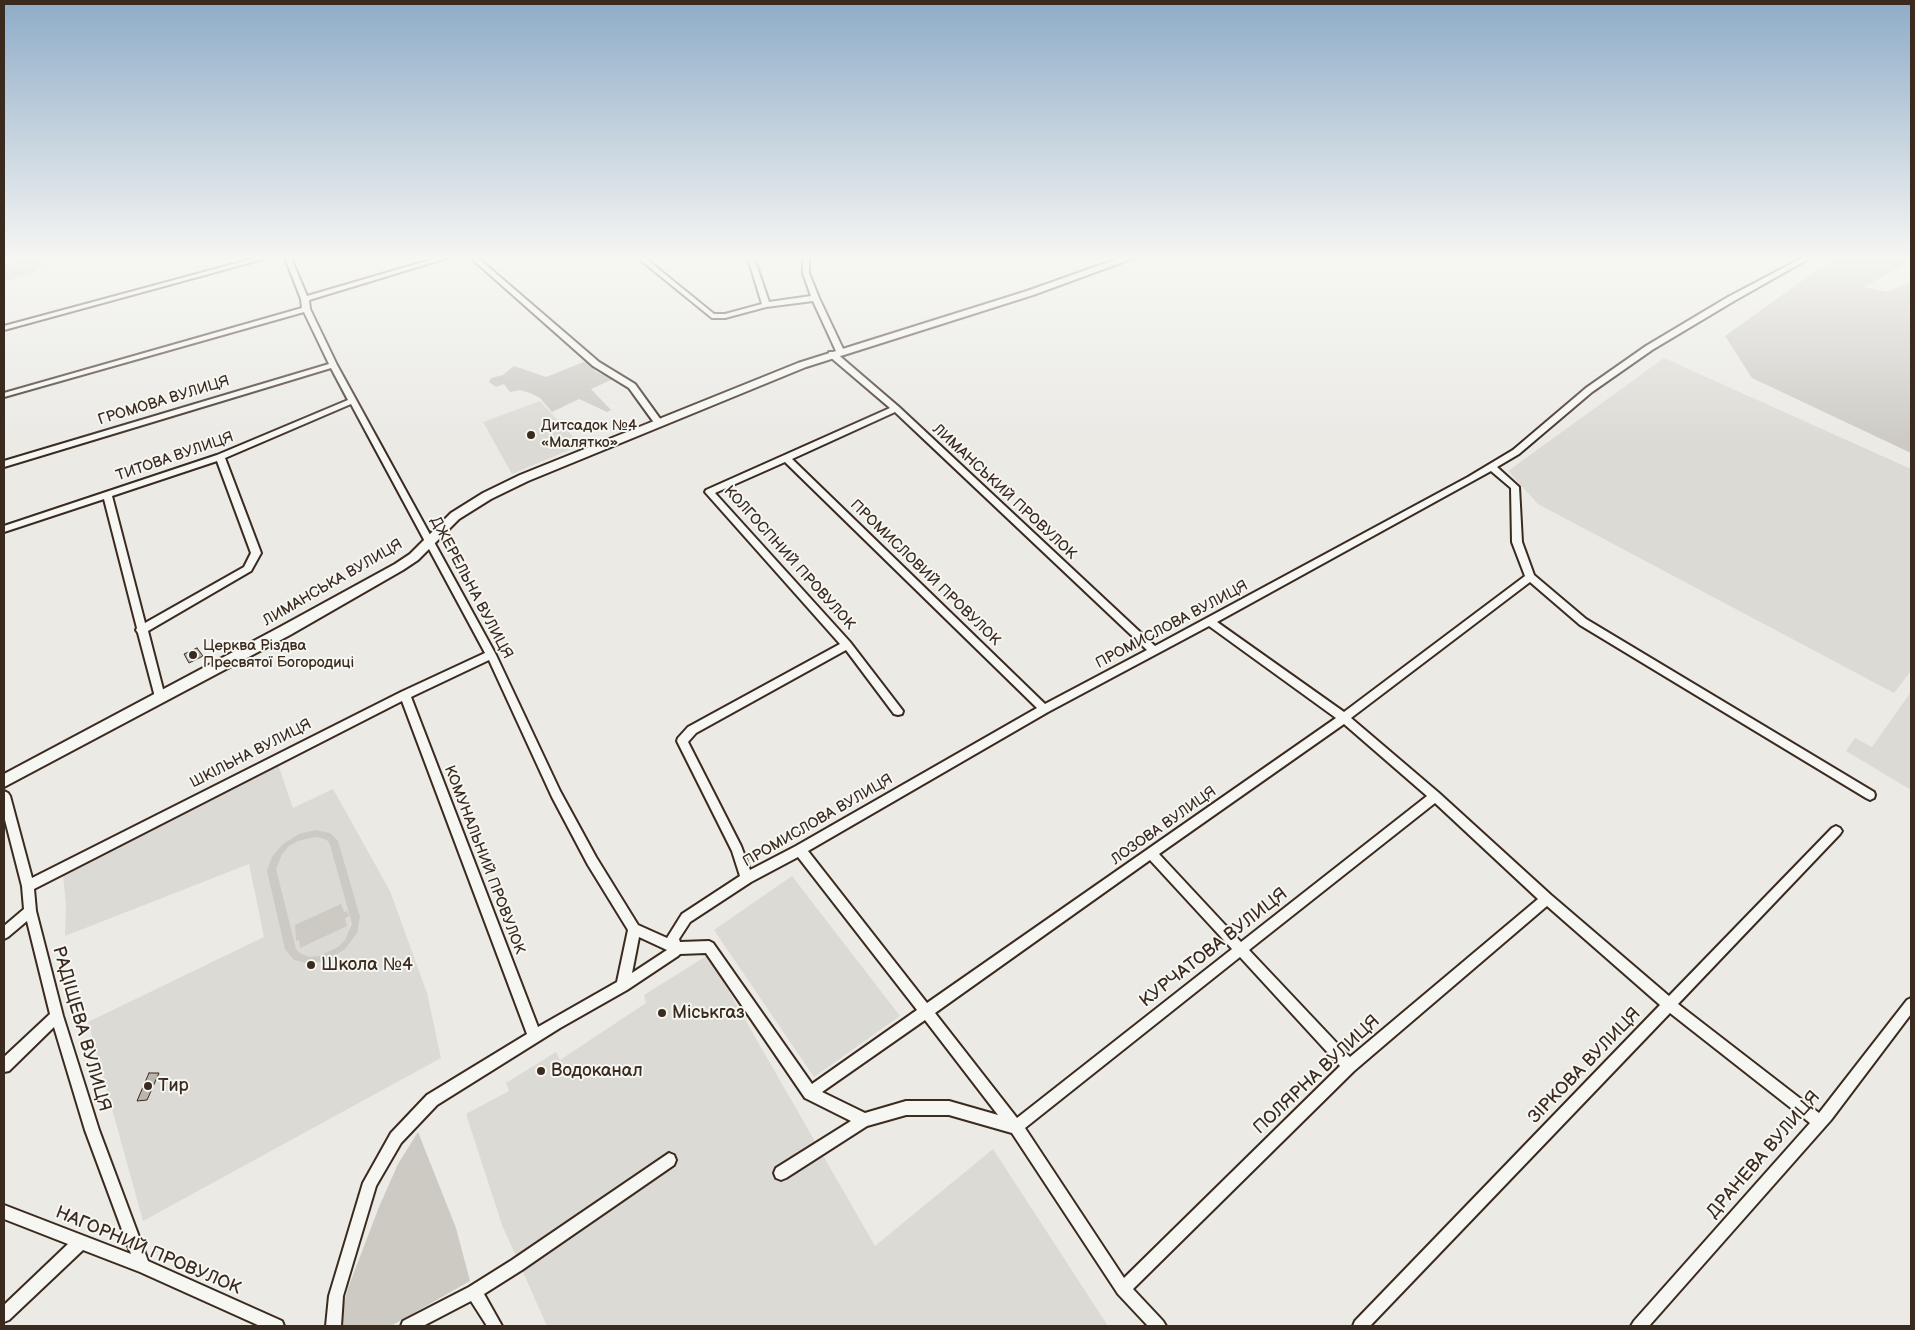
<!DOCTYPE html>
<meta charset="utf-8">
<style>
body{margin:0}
#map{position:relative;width:1915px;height:1330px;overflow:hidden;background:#ebeae5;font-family:"Balsamiq Sans",sans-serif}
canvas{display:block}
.frame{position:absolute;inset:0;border:5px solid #3b2a1e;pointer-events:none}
</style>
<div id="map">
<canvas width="1915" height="1330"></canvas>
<div class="frame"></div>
</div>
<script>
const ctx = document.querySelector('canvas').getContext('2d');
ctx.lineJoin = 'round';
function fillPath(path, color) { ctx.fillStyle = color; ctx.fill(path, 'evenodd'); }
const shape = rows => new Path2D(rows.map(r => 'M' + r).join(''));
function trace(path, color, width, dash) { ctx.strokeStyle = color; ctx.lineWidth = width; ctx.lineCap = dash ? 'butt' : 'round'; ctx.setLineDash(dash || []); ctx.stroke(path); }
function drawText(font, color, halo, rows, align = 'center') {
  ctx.font = font + ' "Balsamiq Sans",sans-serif'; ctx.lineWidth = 4; ctx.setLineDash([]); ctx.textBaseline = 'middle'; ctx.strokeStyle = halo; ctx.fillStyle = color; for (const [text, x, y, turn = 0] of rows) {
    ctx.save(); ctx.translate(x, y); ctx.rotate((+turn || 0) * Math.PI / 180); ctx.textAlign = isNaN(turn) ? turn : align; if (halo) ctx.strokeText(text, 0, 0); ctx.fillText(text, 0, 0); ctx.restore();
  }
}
fillPath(shape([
 [1664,358,1911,469,1911,671,1894,693,1538,504,1508,471],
 [540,401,581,445,512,474,483,422],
 [1911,692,1911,790,1846,751,1855,738,1872,747],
 [278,764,293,808,333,789,390,891,427,993,441,1058,143,1221,88,1022,264,937,249,864,65,936,66,905,63,875],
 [792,876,900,1016,814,1077,714,930],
 [708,955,875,1246,993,1149,1108,1326,547,1326,502,1225,466,1114,509,1091,506,1083,556,1052,560,1060,646,1003,644,995]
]), '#dcdad4');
fillPath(shape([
 [22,258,45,258,45,262,42,267,31,273,4,282,4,265],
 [1834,258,1900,258,1905,264,1864,287,1887,292,1911,282,1911,453,1752,378,1725,336],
 [586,361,596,372,613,379,591,389,611,410,607,412,579,399,552,412,540,398,530,393,520,390,510,392,504,384,496,387,489,382,491,378,503,375,514,366,546,377],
 [315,830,330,833,338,841,360,917,357,933,345,949,328,960,309,964,294,960,285,949,267,871,272,857,283,844,299,834],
 [315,837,322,838,328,841,330,845,352,924,345,940,338,947,319,956,310,957,301,954,296,949,276,869,282,854,289,846,298,841],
 [341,904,344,912,347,911,349,916,345,918,347,926,300,948,299,940,296,941,295,925],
 [418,1132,456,1228,470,1281,391,1326,346,1326,343,1325,342,1311,348,1288,379,1207,398,1164]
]), '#cdcac4');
const building = shape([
 [197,648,203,656,189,663,184,654,197,648],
 [149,1073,159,1073,147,1100,137,1101,149,1073]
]);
fillPath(building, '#bab4ae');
trace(building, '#3b2a1e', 1);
const minor = shape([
 [256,258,267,258,4,330,4,326,256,258],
 [285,258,291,258,307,296,437,258,447,258,309,300,310,309,337,365,496,655,560,791,596,857,638,925,667,938,682,914,740,876,732,851,677,741,678,738,688,727,840,644,705,492,706,490,890,408,829,356,829,352,835,352,899,407,1155,646,1468,477,1513,450,1586,388,1646,346,1728,297,1802,258,1810,258,1734,301,1652,350,1592,392,1519,454,1497,467,1519,487,1522,542,1534,575,1586,619,1874,792,1875,795,1874,798,1870,800,1866,798,1580,625,1530,582,1351,718,1439,793,1551,895,1669,996,1832,828,1836,826,1840,828,1842,831,1840,834,1678,1004,1819,1113,1907,1000,1911,998,1911,1014,1831,1120,1649,1326,1631,1326,1634,1321,1810,1123,1670,1013,1370,1326,1353,1326,1355,1321,1660,1005,1547,906,1354,1071,1133,1289,1163,1321,1166,1326,1148,1326,1118,1294,1012,1133,949,1115,906,1115,867,1126,786,1178,781,1180,776,1178,774,1173,776,1168,851,1121,805,1098,706,953,680,954,678,956,627,990,560,1028,437,1105,401,1143,376,1186,343,1296,341,1326,326,1326,329,1296,363,1183,391,1133,427,1095,527,1034,402,701,34,889,36,911,63,1016,99,1130,148,1261,282,1321,284,1326,260,1326,140,1272,83,1250,9,1320,4,1322,4,1305,68,1244,4,1219,4,1205,131,1254,85,1130,54,1027,9,1071,4,1072,4,1057,50,1014,27,921,8,937,4,939,4,926,24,909,22,886,4,816,4,791,8,793,10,796,32,878,401,692,485,653,351,404,225,458,261,553,251,571,148,631,165,697,164,700,160,701,156,700,155,697,138,633,136,630,137,628,104,499,4,532,4,526,217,455,348,400,331,368,4,467,4,461,329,364,304,312,4,397,4,393,302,308,301,299,285,258],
 [895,412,1147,650,1045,704,792,459,895,412],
 [217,461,251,553,244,567,145,623,112,496,217,461],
 [785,462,1037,708,796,846,750,870,741,846,688,742,696,733,846,650,894,714,898,715,902,714,903,711,850,642,715,493,785,462],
 [1491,471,1511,488,1512,542,1525,576,1344,712,1217,622,1491,471],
 [1209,626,1336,718,927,1003,808,851,1048,712,1209,626],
 [489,660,552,797,588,865,628,930,617,982,538,1027,411,697,489,660],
 [1344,724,1427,796,1241,942,1159,854,1344,724],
 [1435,803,1538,899,1350,1057,1249,950,1435,803],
 [798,857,917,1010,812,1084,713,943,709,941,680,942,679,939,690,922,751,882,798,857],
 [1150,860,1232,949,1017,1118,935,1013,1150,860],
 [639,937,667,950,632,973,639,937],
 [1240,957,1340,1066,1124,1278,1025,1128,1240,957],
 [925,1020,998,1115,949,1101,906,1101,865,1113,822,1092,925,1020],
 [471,258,478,258,599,362,635,384,661,420,661,424,655,424,629,388,593,366,471,258],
 [638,258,645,258,714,314,725,314,762,304,748,258,754,258,769,302,811,296,803,273,803,258,809,258,809,273,819,298,844,351,840,353,836,351,813,301,766,307,725,318,712,318,638,258],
 [669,1153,674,1155,676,1160,674,1165,522,1270,484,1294,502,1326,487,1326,471,1301,423,1326,401,1326,403,1321,469,1287,512,1260,669,1153]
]);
const tertiary = shape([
 [1120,258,1134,258,1033,295,806,367,528,481,491,499,459,519,418,560,403,570,290,635,4,787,4,774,280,627,395,564,410,554,451,513,483,493,520,475,798,363,1027,291,1120,258]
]);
trace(minor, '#3b2a1e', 4);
trace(tertiary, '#3b2a1e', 4);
fillPath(minor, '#f6f6f2');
fillPath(tertiary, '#f6f6f2');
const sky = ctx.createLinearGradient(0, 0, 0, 444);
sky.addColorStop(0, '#8eacc8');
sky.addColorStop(0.58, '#f6f6f3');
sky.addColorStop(1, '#f6f6f300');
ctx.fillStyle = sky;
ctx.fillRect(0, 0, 1915, 444);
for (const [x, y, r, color] of [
 [531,435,5,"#3b2a1e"],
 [193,655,5,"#3b2a1e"],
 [311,965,5,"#3b2a1e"],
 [662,1013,5,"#3b2a1e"],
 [541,1071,5,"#3b2a1e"],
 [148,1086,5,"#3b2a1e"]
]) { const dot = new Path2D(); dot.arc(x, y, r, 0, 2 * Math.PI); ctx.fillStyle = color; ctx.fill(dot); trace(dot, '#f6f6f2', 2); }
drawText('15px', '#3b2a1e', '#f6f6f2', [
 ["ГРОМОВА ВУЛИЦЯ",164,401,-17],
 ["ТИТОВА ВУЛИЦЯ",175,457,-19],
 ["ЛИМАНСЬКИЙ ПРОВУЛОК",1004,492,43],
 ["КОЛГОСПНИЙ ПРОВУЛОК",789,558,48],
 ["ПРОМИСЛОВИЙ ПРОВУЛОК",925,573,44],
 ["ЛИМАНСЬКА ВУЛИЦЯ",333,583,-30],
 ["ДЖЕРЕЛЬНА ВУЛИЦЯ",471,588,62],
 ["ПРОМИСЛОВА ВУЛИЦЯ",1172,625,-28],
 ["ШКІЛЬНА ВУЛИЦЯ",251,754,-27],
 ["ПРОМИСЛОВА ВУЛИЦЯ",818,821,-30],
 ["ЛОЗОВА ВУЛИЦЯ",1164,826,-35],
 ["КОМУНАЛЬНИЙ ПРОВУЛОК",484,860,69]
]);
drawText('15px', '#3b2a1e', '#f6f6f2', [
 ["Дитсадок №4",541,426],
 ["«Малятко»",541,443],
 ["Церква Різдва",203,646],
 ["Пресвятої Богородиці",203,663]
], 'left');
drawText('18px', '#3b2a1e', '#f6f6f2', [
 ["КУРЧАТОВА ВУЛИЦЯ",1214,948,-38],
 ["РАДІЩЕВА ВУЛИЦЯ",81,1029,74],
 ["ЗІРКОВА ВУЛИЦЯ",1585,1066,-46],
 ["ПОЛЯРНА ВУЛИЦЯ",1317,1075,-43],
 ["ДРАНЕВА ВУЛИЦЯ",1764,1155,-49],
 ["НАГОРНИЙ ПРОВУЛОК",148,1251,23]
]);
drawText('18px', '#3b2a1e', '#f6f6f2', [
 ["Школа №4",321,965],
 ["Міськгаз",672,1013],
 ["Водоканал",551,1071],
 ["Тир",158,1086]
], 'left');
</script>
